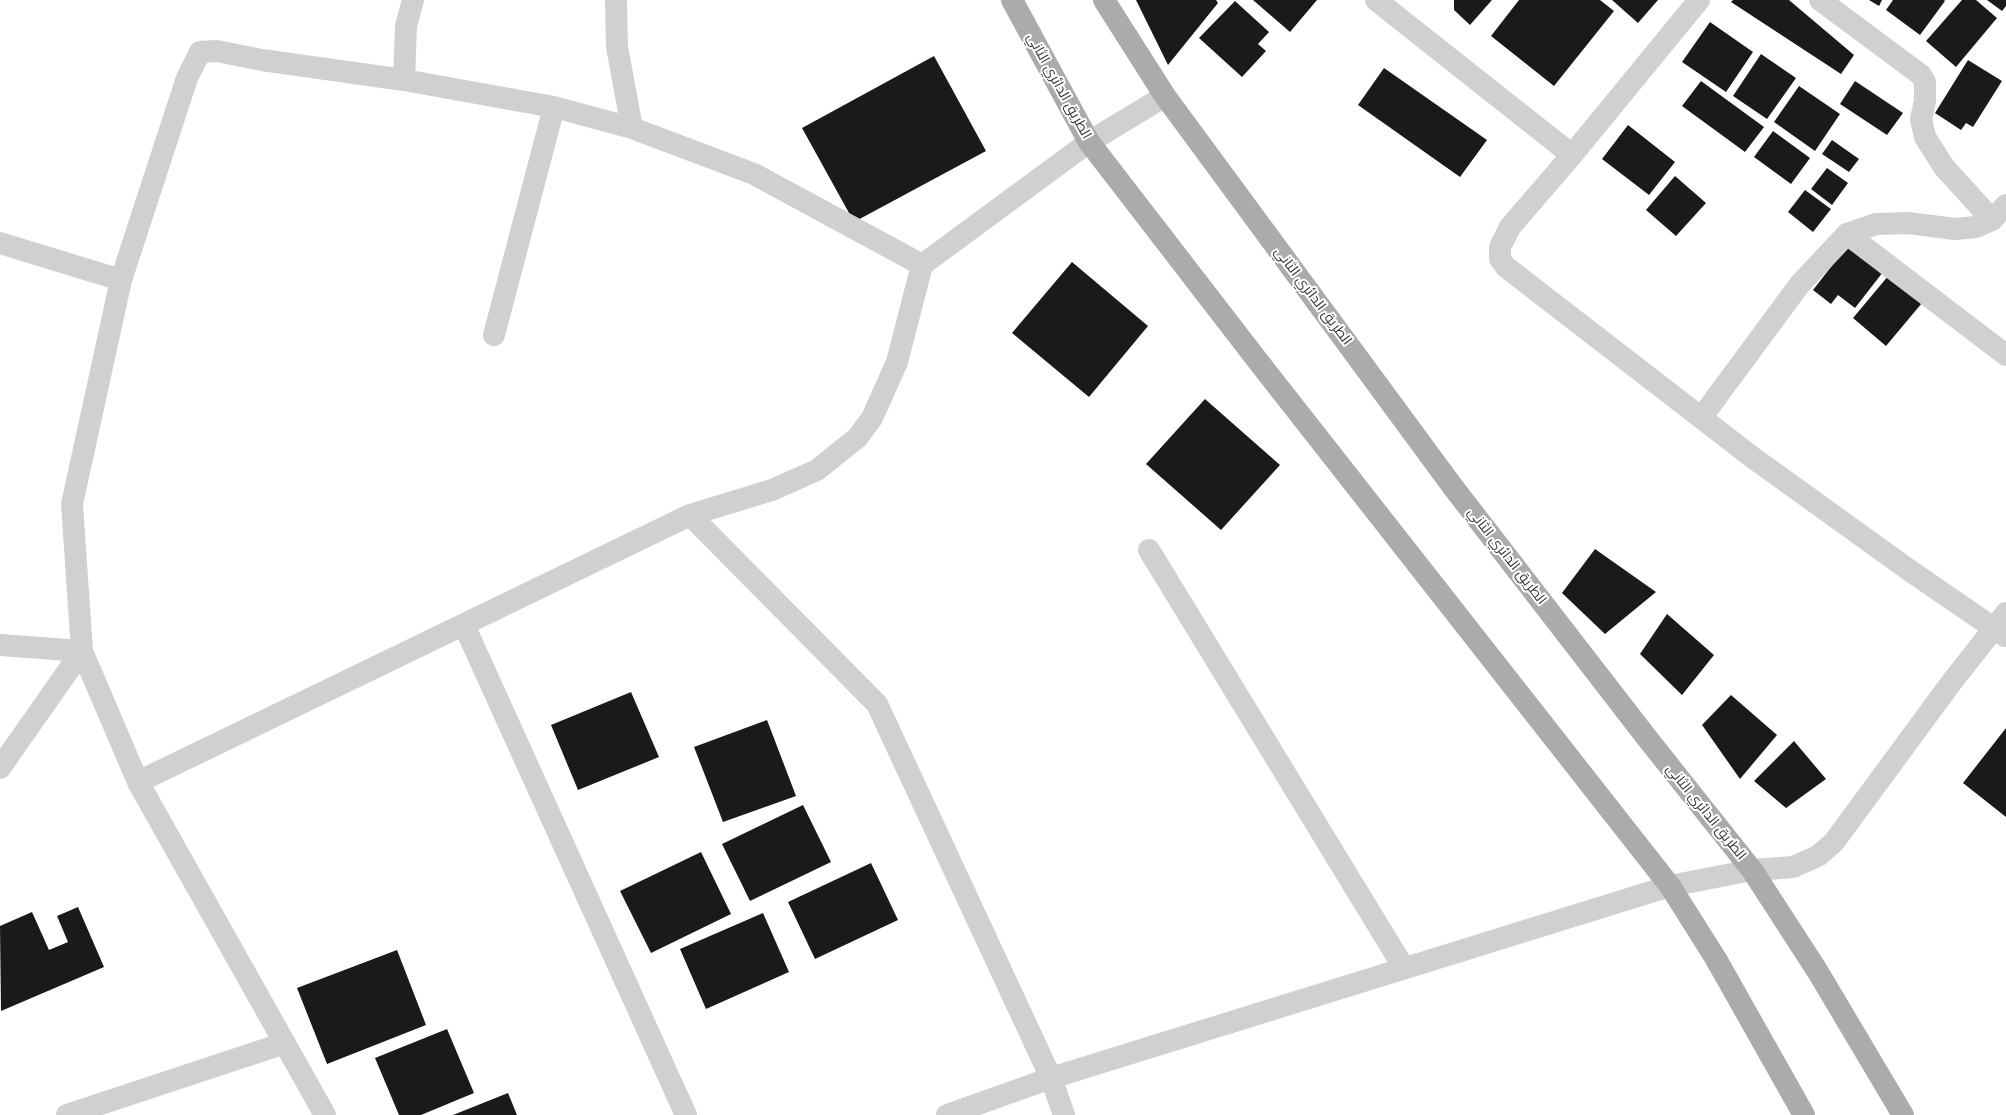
<!DOCTYPE html>
<meta charset="utf-8">
<style>
body{margin:0}
canvas{display:block;background:#fff}
</style>
<canvas width="2006" height="1115"></canvas>
<script>
const ctx = document.querySelector('canvas').getContext('2d');
ctx.lineJoin = 'round';
function fillPath(path, color) { ctx.fillStyle = color; ctx.fill(path, 'evenodd'); }
const shape = rows => new Path2D(rows.map(r => 'M' + r).join(''));
function trace(path, color, width, dash) { ctx.strokeStyle = color; ctx.lineWidth = width; ctx.lineCap = dash ? 'butt' : 'round'; ctx.setLineDash(dash || []); ctx.stroke(path); }
function drawText(font, color, halo, rows, align = 'center') {
  ctx.font = font + ' Raleway,Cairo,sans-serif'; ctx.lineWidth = 4; ctx.setLineDash([]); ctx.textBaseline = 'middle'; ctx.strokeStyle = halo; ctx.fillStyle = color; for (const [text, x, y, turn = 0] of rows) {
    ctx.save(); ctx.translate(x, y); ctx.rotate((+turn || 0) * Math.PI / 180); ctx.textAlign = isNaN(turn) ? turn : align; if (halo) ctx.strokeText(text, 0, 0); ctx.fillText(text, 0, 0); ctx.restore();
  }
}
fillPath(shape([
 [1136,0,1216,0,1218,3,1168,65],
 [1253,0,1317,0,1290,32],
 [1454,0,1492,0,1470,25,1454,10],
 [1519,0,1600,0,1614,11,1554,86,1491,36],
 [1612,0,1658,0,1638,23],
 [1733,0,1789,0,1854,55,1841,74,1731,2],
 [1869,0,1882,0,1879,6],
 [1893,0,1944,0,1945,1,1920,35,1886,10],
 [1962,0,1976,0,1997,18,1956,67,1926,41],
 [1987,0,2006,0,2006,6,2002,11],
 [1235,1,1269,32,1258,44,1266,51,1242,77,1199,38],
 [1710,22,1753,52,1726,92,1682,62],
 [1761,54,1796,78,1767,119,1733,96],
 [934,56,986,151,854,222,802,128],
 [1968,60,2002,81,1973,127,1966,123,1961,130,1935,113],
 [1384,68,1487,140,1460,177,1358,105],
 [1701,81,1764,127,1745,152,1682,106],
 [1855,81,1903,113,1887,135,1840,104],
 [1799,86,1840,114,1815,151,1774,122],
 [1628,125,1675,162,1649,195,1602,159],
 [1773,131,1810,158,1791,184,1754,157],
 [1832,140,1859,159,1849,172,1822,154],
 [1827,168,1848,183,1832,205,1811,189],
 [1675,176,1706,203,1676,236,1646,210],
 [1805,190,1831,209,1813,232,1788,212],
 [1848,245,1883,272,1855,308,1838,295,1831,304,1813,290],
 [1072,262,1148,326,1089,397,1012,333],
 [1889,275,1922,303,1886,346,1853,318],
 [1205,399,1280,465,1221,530,1146,464],
 [1595,549,1656,592,1605,634,1562,593],
 [1667,614,1714,655,1682,695,1640,654],
 [631,692,659,757,578,790,551,725],
 [1731,695,1777,735,1740,779,1702,725],
 [767,720,796,796,723,822,694,747],
 [2006,728,2006,817,1963,783],
 [1794,741,1826,779,1786,808,1754,781],
 [803,805,831,862,750,901,722,844],
 [701,852,731,914,651,953,620,891],
 [871,863,898,920,815,959,788,902],
 [78,907,104,967,1,1011,0,926,32,912,49,950,68,942,57,916],
 [763,913,789,972,706,1009,680,949],
 [397,950,426,1025,327,1064,297,988],
 [447,1029,474,1093,421,1115,399,1115,375,1058],
 [508,1093,517,1115,453,1115]
]), '#1a1a1a');
trace(shape([
 [616,0,617,47,632,128],
 [1376,0,1572,155],
 [1699,0,1572,155,1510,227,1500,247,1500,259,1506,267,1752,457,1909,570,2005,636],
 [1820,0,1921,75,1925,82,1925,101,1921,119,1925,137,1944,167,1992,220],
 [404,80,406,26,413,0],
 [1847,234,2006,355],
 [0,243,121,280],
 [494,335,554,107],
 [1701,418,1800,284,1847,234,1876,224,1908,223,1955,229,1976,227,1992,220,2006,205],
 [690,515,877,704,1051,1078,1064,1115],
 [1149,550,1404,968],
 [464,625,686,1115],
 [0,645,82,651,138,782,325,1115],
 [0,768,82,651,72,504,121,280,187,78,200,52,217,51,262,60,404,80,554,107,632,128,754,174,922,265],
 [138,782,690,515,772,490,817,470,858,437,872,418,897,362,922,265,1089,142,1165,96],
 [67,1115,285,1043],
 [947,1115,1051,1078,1670,886,1752,870,1793,867,1818,856,1834,842,1951,683,2006,613]
]), '#d0d0d0', 22);
trace(shape([
 [1012,0,1089,142,1261,365,1670,886,1716,959,1804,1115],
 [1104,0,1165,96,1453,487,1647,738,1752,870,1818,972,1903,1115]
]), '#ababab', 22);
drawText('14px', '#333', '#fff', [
 ["الطريق الدائري الثاني",1059,86,61],
 ["الطريق الدائري الثاني",1313,296,53],
 ["الطريق الدائري الثاني",1507,556,52],
 ["الطريق الدائري الثاني",1706,812,51]
]);
</script>
